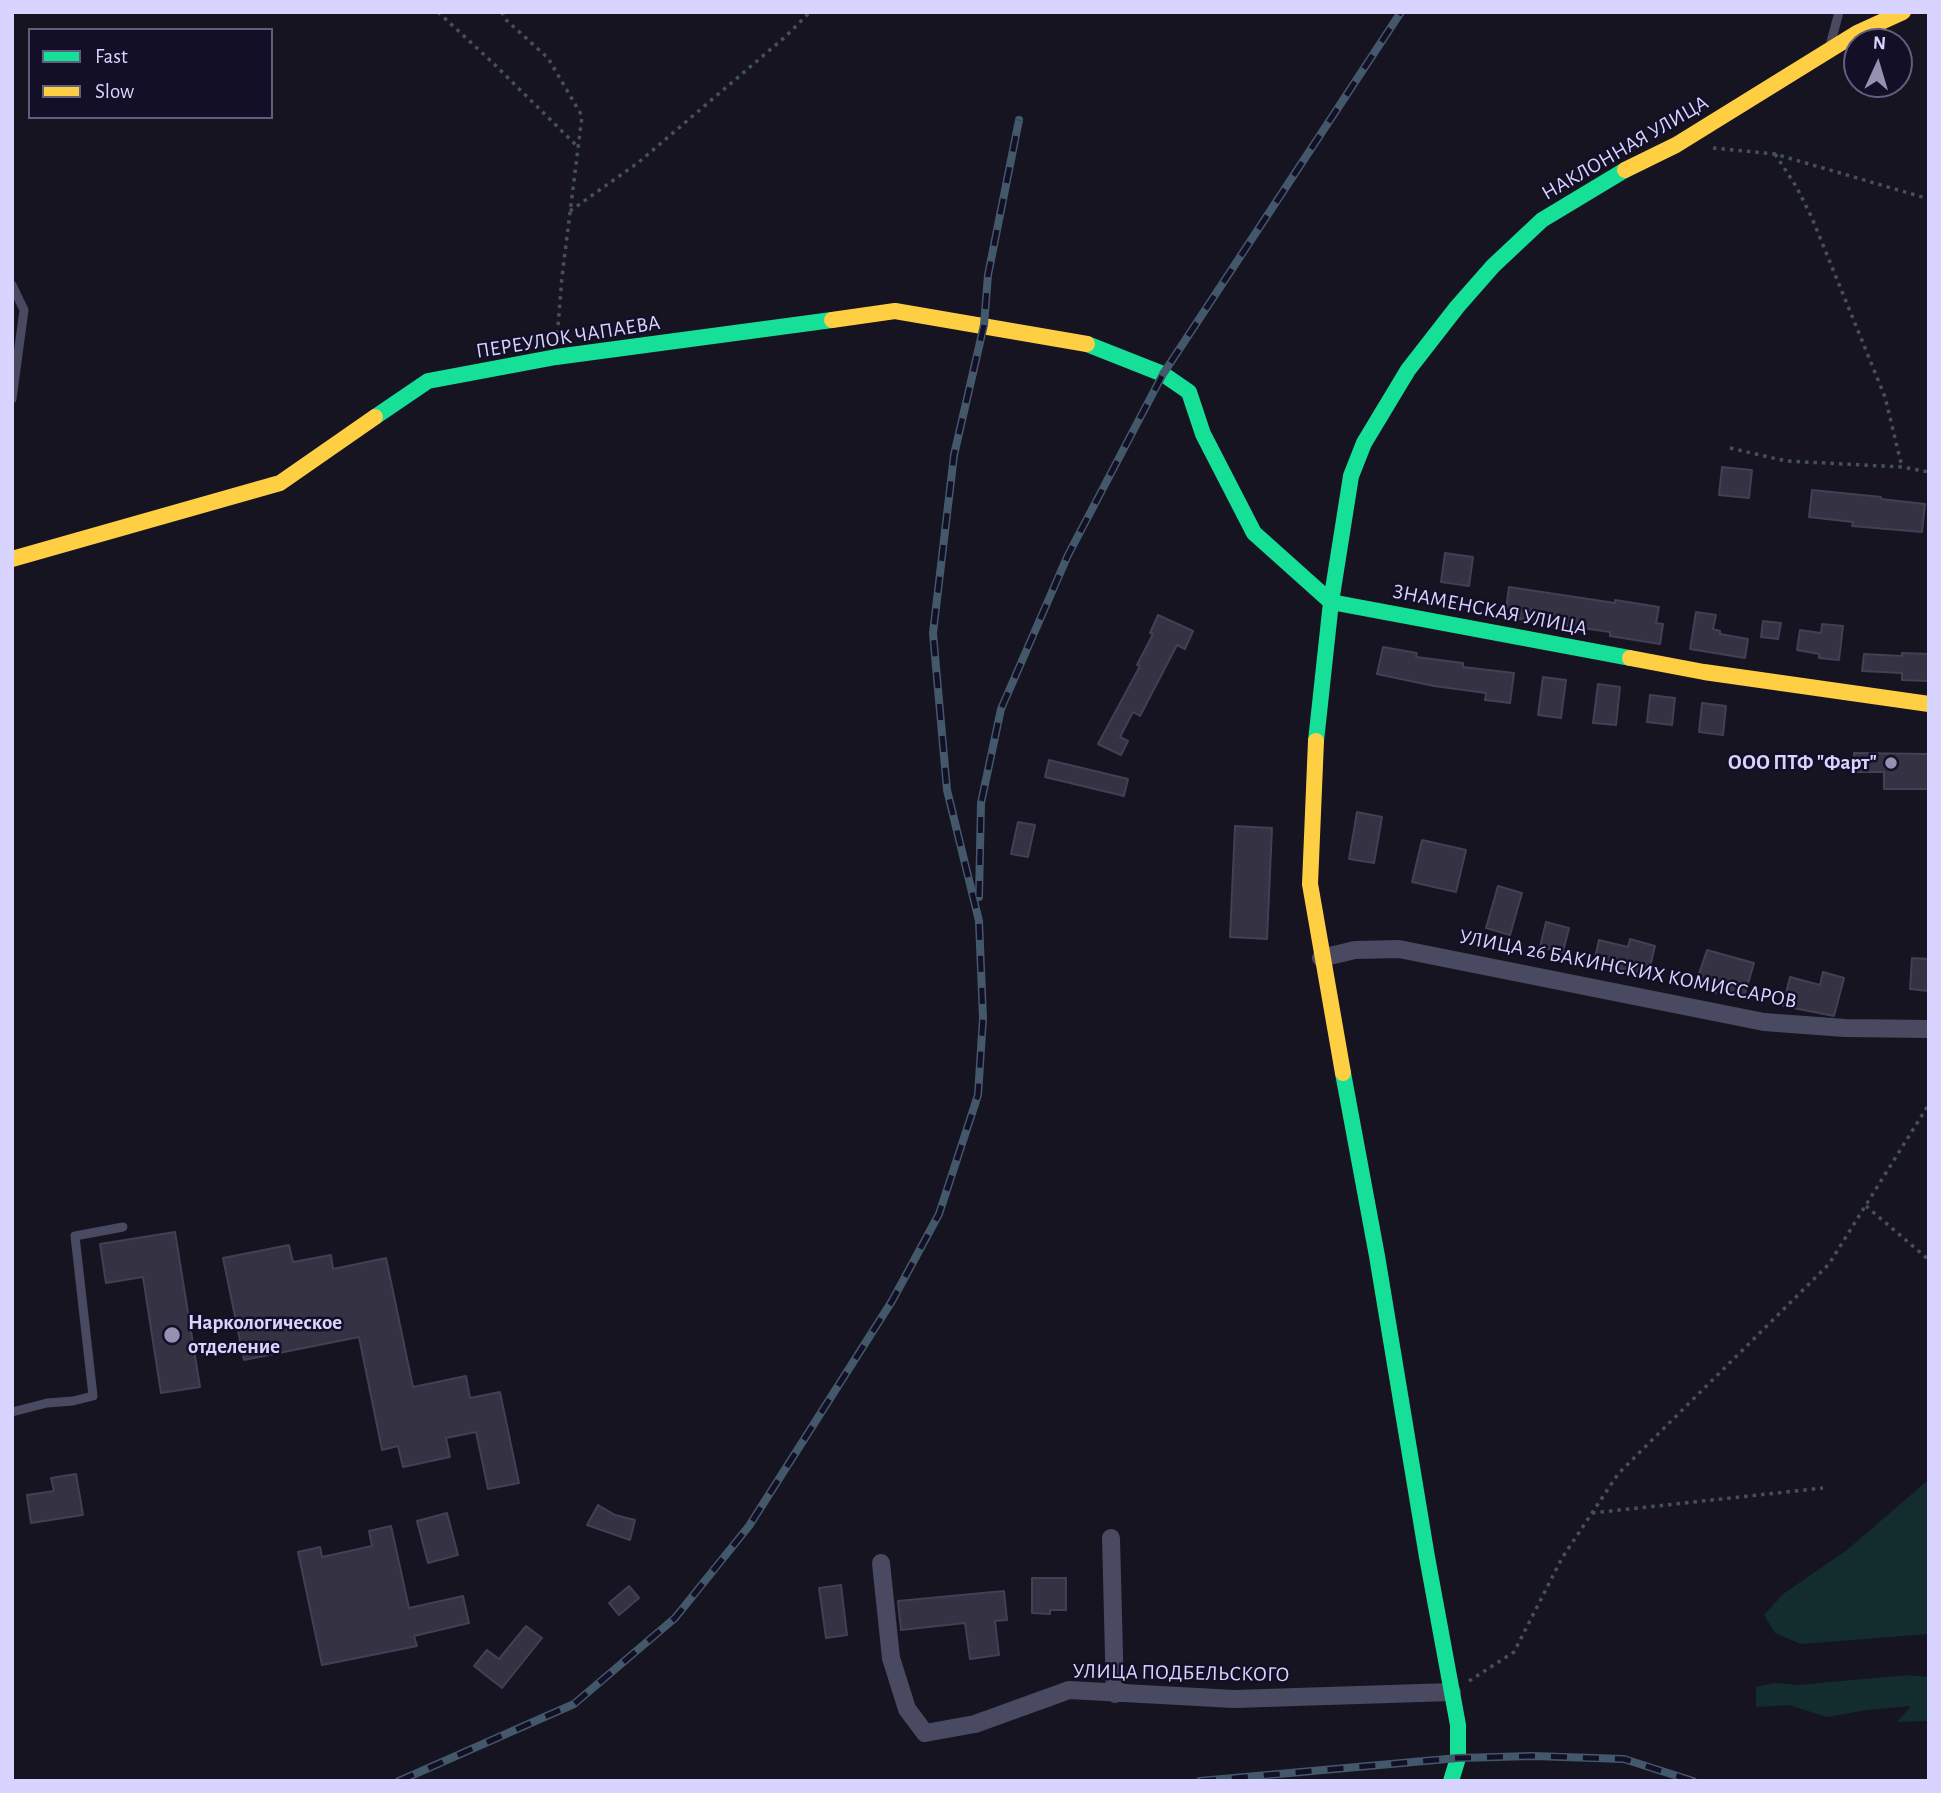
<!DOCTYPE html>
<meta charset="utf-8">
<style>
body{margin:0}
#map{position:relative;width:1941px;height:1793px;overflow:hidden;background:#161421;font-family:"Alegreya Sans",sans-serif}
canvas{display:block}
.frame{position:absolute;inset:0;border:14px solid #d9d4ff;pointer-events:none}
.legend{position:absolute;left:28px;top:28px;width:245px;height:91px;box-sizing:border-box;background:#130f26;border:2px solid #625e7d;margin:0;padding:9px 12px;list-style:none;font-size:21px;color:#d9d4ff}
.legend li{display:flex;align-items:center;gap:14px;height:35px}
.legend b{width:35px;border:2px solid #625e7d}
.north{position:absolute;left:1843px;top:28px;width:70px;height:70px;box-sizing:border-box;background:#130f26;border:2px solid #625e7d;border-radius:50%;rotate:4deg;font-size:19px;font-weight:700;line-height:28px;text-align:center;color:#d9d4ff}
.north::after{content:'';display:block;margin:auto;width:24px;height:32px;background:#9591b1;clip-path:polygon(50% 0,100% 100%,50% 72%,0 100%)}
</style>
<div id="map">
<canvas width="1941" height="1793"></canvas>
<div class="frame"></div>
<ul class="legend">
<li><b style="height:9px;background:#16e098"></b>Fast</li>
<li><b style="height:9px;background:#ffcf43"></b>Slow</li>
</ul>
<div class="north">N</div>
</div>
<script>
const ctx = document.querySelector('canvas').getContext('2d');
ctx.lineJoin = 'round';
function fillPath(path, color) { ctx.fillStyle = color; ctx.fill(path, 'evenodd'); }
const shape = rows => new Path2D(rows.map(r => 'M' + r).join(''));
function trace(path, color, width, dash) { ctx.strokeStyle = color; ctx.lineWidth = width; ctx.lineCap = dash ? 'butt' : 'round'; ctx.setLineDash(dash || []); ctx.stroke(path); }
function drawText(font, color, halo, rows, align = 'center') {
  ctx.font = font + ' "Alegreya Sans",sans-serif'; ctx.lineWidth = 5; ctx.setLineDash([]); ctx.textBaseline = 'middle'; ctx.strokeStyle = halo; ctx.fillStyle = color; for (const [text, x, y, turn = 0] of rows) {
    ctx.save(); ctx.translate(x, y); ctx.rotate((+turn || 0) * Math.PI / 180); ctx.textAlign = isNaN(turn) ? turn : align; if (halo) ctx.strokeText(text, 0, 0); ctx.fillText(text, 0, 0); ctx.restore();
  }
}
fillPath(shape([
 [1927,1481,1929,1634,1801,1644,1775,1633,1764,1615,1783,1594,1847,1550],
 [1908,1675,1929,1677,1929,1721,1897,1722,1911,1706,1867,1710,1827,1717,1789,1705,1756,1707,1756,1687,1775,1683,1798,1685]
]), '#132c2d');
const building = shape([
 [1722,467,1752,470,1749,498,1719,495,1722,467],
 [1812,490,1881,497,1881,499,1925,504,1922,532,1852,526,1853,522,1809,517,1812,490],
 [1445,553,1473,557,1469,586,1441,582,1445,553],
 [1509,587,1615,603,1615,600,1659,607,1656,623,1663,624,1660,644,1610,636,1610,632,1505,617,1509,587],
 [1696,612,1716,615,1713,629,1720,631,1720,634,1748,639,1745,658,1690,649,1696,612],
 [1158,615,1193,631,1185,649,1177,645,1140,716,1133,712,1120,737,1128,741,1121,755,1098,744,1140,666,1137,665,1153,634,1150,633,1158,615],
 [1763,621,1781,623,1778,639,1761,637,1763,621],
 [1822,624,1843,626,1839,660,1819,658,1819,654,1797,650,1800,630,1821,633,1822,624],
 [1383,647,1417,653,1416,657,1463,663,1463,667,1514,673,1510,703,1485,700,1486,693,1434,686,1377,674,1383,647],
 [1902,653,1929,654,1929,681,1902,680,1902,673,1862,671,1864,654,1902,656,1902,653],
 [1543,677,1566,680,1561,718,1538,715,1543,677],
 [1598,684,1620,687,1616,725,1593,723,1598,684],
 [1650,695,1675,698,1672,725,1647,722,1650,695],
 [1702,703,1726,706,1723,735,1699,732,1702,703],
 [1854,753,1929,754,1929,789,1884,789,1884,772,1854,772,1854,753],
 [1049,760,1128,779,1124,796,1045,777,1049,760],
 [1357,812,1382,817,1374,863,1349,859,1357,812],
 [1018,822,1035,825,1028,857,1011,854,1018,822],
 [1235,826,1272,828,1267,939,1230,937,1235,826],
 [1422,840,1466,850,1456,892,1412,882,1422,840],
 [1498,886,1522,893,1510,935,1486,928,1498,886],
 [1546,922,1569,928,1563,952,1540,947,1546,922],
 [1630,939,1655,946,1648,975,1594,962,1599,940,1628,947,1630,939],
 [1707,950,1754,963,1744,997,1717,989,1716,993,1695,986,1707,950],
 [1912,958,1929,959,1929,991,1910,989,1912,958],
 [1823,972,1844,978,1834,1016,1783,1006,1790,977,1820,985,1823,972],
 [175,1232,200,1387,161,1393,143,1277,106,1283,100,1244,175,1232],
 [289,1245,293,1262,331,1255,333,1269,386,1258,413,1387,466,1376,470,1398,500,1392,519,1483,488,1489,476,1432,446,1438,450,1457,403,1467,398,1446,382,1450,359,1337,244,1360,223,1258,289,1245],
 [76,1474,83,1515,31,1523,27,1495,54,1491,51,1478,76,1474],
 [598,1505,615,1515,635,1520,630,1540,587,1525,598,1505],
 [447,1513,458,1555,428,1563,417,1521,447,1513],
 [391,1526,409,1608,463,1596,469,1623,414,1636,417,1646,322,1665,298,1552,320,1547,322,1557,372,1546,369,1531,391,1526],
 [1032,1578,1066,1578,1066,1610,1050,1610,1050,1614,1032,1613,1032,1578],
 [841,1585,847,1635,826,1638,819,1588,841,1585],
 [629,1586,639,1598,619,1615,609,1603,629,1586],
 [1004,1591,1007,1620,995,1621,999,1655,970,1659,965,1623,901,1630,898,1601,1004,1591],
 [526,1626,542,1638,502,1688,474,1666,487,1650,499,1659,526,1626]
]);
fillPath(building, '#343243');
trace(building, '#433f54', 2);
trace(shape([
 [438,12,493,63,578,147],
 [502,12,504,18,548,58,582,116,562,277,557,338],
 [1713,148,1775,154,1929,199],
 [1775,154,1796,186,1812,218,1885,397,1902,467],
 [570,211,639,162,785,37,810,12],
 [1730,448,1786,461,1902,467,1929,472],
 [1866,1206,1929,1260],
 [1592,1513,1823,1488],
 [1469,1681,1514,1652,1562,1558,1618,1474,1829,1264,1929,1104]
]), '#44505f', 3.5, [3.5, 5]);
trace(shape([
 [1831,42,1839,12],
 [12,285,24,310,12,399],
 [12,1412,47,1403,73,1401,93,1396,75,1236,123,1227]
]), '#4a4962', 9);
trace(shape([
 [1321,958,1355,950,1399,949,1764,1022,1845,1028,1929,1029],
 [1111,1538,1115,1694],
 [881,1563,891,1658,907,1709,925,1733,975,1724,1069,1690,1234,1699,1452,1692]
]), '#4a4962', 18);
trace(shape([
 [1087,344,1163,374,1189,392,1203,434,1254,533,1331,602,1630,658],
 [375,417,428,381,556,357,832,320],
 [1316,741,1331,602,1351,476,1364,443,1408,370,1457,307,1493,266,1542,220,1625,170],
 [1343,1073,1377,1256,1427,1557,1458,1725,1458,1758,1451,1781]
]), '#16e098', 16);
trace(shape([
 [1625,170,1676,145,1857,33,1903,12],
 [832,320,895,311,1087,344],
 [12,559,280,483,375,417],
 [1630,658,1704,672,1929,704],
 [1316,741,1310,884,1343,1073]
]), '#ffcf43', 16);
const rail = shape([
 [979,897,981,803,1001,709,1068,555,1163,374,1401,12],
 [399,1781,574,1704,675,1618,749,1526,892,1301,939,1214,978,1095,983,1018,979,921,947,790,933,633,954,455,984,325,988,275,1019,120],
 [1200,1781,1458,1758,1533,1756,1624,1759,1693,1781]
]);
trace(rail, '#43596b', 8);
trace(rail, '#130f26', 5, [16]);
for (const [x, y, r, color] of [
 [1891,763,7,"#9591b1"],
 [172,1335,9,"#9591b1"]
]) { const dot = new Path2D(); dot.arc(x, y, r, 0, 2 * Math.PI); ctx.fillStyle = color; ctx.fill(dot); trace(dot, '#130f26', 2.5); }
drawText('21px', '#d9d4ff', '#130f26', [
 ["НАКЛОННАЯ УЛИЦА",1625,148,-30],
 ["ПЕРЕУЛОК ЧАПАЕВА",568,337,-9],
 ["ЗНАМЕНСКАЯ УЛИЦА",1490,610,11],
 ["УЛИЦА 26 БАКИНСКИХ КОМИССАРОВ",1628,969,11],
 ["УЛИЦА ПОДБЕЛЬСКОГО",1181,1673,1]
]);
drawText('bold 21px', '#d9d4ff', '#130f26', [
 ["ООО ПТФ \"Фарт\"",1877,763],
 ["Наркологическое",188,1323,"left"],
 ["отделение",188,1347,"left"]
], 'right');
</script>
